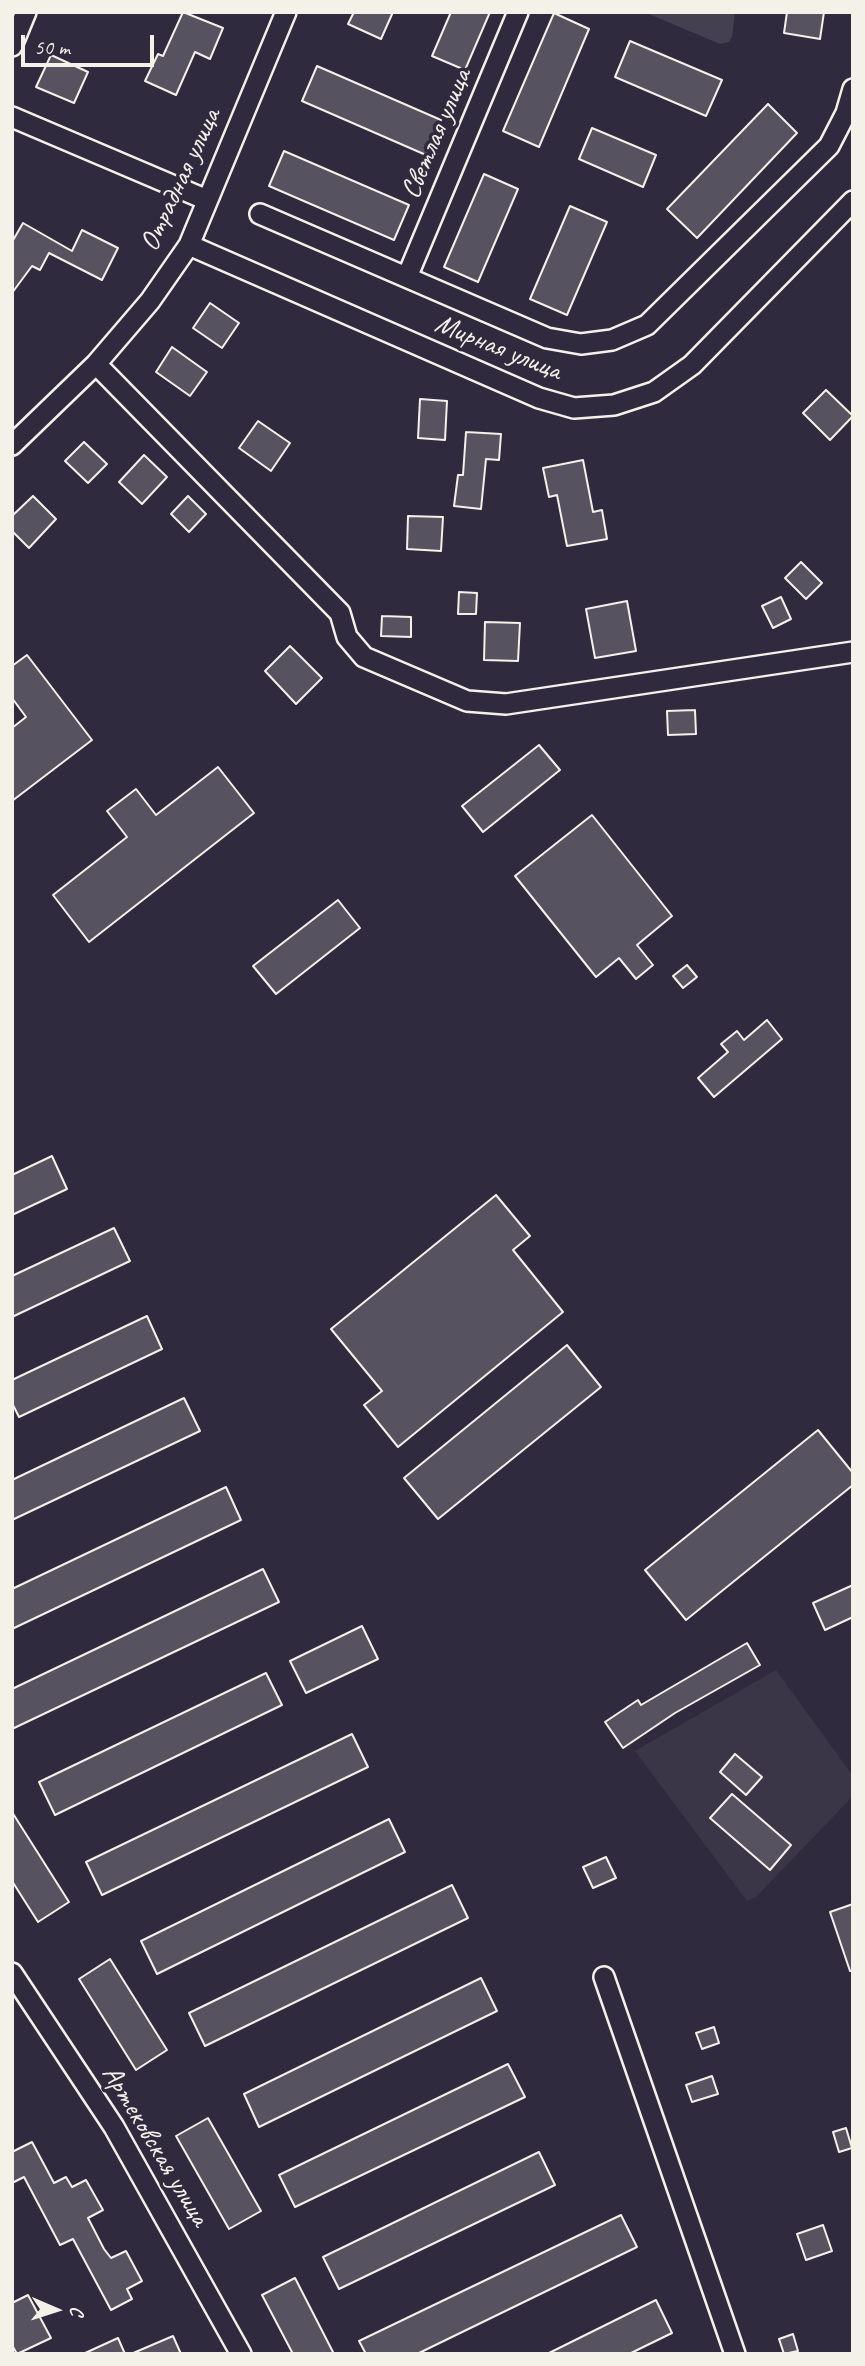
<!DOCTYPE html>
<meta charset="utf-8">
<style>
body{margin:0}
#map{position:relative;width:865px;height:2366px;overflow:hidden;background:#2f2a3d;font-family:Caveat,sans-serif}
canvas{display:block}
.frame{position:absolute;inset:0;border:14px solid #f4f1e8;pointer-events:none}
.north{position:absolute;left:21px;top:2275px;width:70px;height:70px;-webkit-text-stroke:5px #2f2a3d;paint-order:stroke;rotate:93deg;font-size:19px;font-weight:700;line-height:28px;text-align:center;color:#f4f1e8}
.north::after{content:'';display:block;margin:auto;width:24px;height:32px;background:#f4f1e8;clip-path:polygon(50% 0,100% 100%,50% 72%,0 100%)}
.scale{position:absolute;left:21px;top:35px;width:133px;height:32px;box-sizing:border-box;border:4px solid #f4f1e8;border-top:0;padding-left:9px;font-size:21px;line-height:24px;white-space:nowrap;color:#f4f1e8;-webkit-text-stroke:5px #2f2a3d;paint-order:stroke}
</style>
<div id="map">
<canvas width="865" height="2366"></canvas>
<div class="frame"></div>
<div class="north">С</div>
<div class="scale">50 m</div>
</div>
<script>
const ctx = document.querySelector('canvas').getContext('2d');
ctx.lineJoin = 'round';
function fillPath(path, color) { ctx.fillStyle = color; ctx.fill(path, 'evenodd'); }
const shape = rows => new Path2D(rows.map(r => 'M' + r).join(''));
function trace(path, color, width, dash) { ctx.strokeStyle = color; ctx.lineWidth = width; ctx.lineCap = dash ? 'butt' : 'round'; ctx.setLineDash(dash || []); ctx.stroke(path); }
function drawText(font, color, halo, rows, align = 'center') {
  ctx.font = font + ' Caveat,sans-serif'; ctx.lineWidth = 7; ctx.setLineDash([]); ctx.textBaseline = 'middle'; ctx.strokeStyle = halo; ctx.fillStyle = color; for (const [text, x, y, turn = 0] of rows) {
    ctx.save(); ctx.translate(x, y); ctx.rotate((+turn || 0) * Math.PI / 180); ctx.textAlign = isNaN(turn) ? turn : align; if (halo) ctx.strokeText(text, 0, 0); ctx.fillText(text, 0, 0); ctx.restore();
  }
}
fillPath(shape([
 [776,1670,853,1776,853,1796,756,1897,747,1901,635,1751]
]), '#3b3647');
fillPath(shape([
 [644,12,735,12,732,37,729,42,720,44]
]), '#454050');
const building = shape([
 [183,12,223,28,210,59,195,52,176,95,145,81,158,54,163,56,183,12],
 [354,12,393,12,381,39,348,24,354,12],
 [451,12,490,12,465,70,432,56,451,12],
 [787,12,824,12,820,39,784,33,787,12],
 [554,13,589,29,539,147,503,131,554,13],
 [630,41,722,80,706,116,615,77,630,41],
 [51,55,88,72,74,103,36,87,51,55],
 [317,66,441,120,426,155,302,101,317,66],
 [768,104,797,133,697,238,667,209,768,104],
 [592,128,656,155,643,187,579,159,592,128],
 [284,151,409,205,394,240,269,186,284,151],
 [484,174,518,189,478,282,444,267,484,174],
 [570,206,607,222,567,315,530,299,570,206],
 [23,223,72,251,82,230,118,248,102,280,49,253,40,270,32,266,12,293,12,242,23,223],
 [210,303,239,323,222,348,193,328,210,303],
 [172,347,207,372,190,396,156,372,172,347],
 [826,390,853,416,830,440,803,413,826,390],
 [420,399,447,401,445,440,418,438,420,399],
 [258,421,290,443,271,471,239,448,258,421],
 [466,432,501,434,499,460,486,459,481,509,454,506,458,475,463,475,466,432],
 [84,442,107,464,88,483,65,461,84,442],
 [144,455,167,477,142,504,119,482,144,455],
 [583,460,593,512,602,510,607,539,567,546,557,495,549,497,543,468,583,460],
 [33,496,56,519,29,548,12,531,12,516,33,496],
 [188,496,206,514,189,532,171,514,188,496],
 [408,516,443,517,441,551,407,549,408,516],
 [801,562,822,583,806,599,785,578,801,562],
 [459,592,477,593,476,614,458,614,459,592],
 [781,597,791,619,773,628,762,606,781,597],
 [627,601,636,651,595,658,586,609,627,601],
 [382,616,411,617,411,637,381,636,382,616],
 [485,622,520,623,518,661,484,660,485,622],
 [290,646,322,678,296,704,265,671,290,646],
 [27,655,92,740,12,801,12,728,26,717,12,698,12,666,27,655],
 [695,710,696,734,668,735,667,711,695,710],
 [539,745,560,770,483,832,462,806,539,745],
 [218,767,254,813,89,942,53,895,127,837,107,811,136,789,156,815,218,767],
 [592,815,672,916,637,945,653,965,636,979,619,958,596,977,515,876,592,815],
 [338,900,360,928,276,994,253,966,338,900],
 [687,965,697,977,683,988,673,976,687,965],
 [767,1020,782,1039,714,1097,698,1078,728,1052,721,1044,737,1031,744,1040,767,1020],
 [52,1156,67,1189,12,1215,12,1175,52,1156],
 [496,1195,530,1236,513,1250,563,1312,398,1447,364,1405,382,1391,331,1329,496,1195],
 [114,1228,130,1261,12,1317,12,1276,114,1228],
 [147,1316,162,1349,19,1417,12,1403,12,1380,147,1316],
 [567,1345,601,1387,438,1519,404,1478,567,1345],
 [184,1398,200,1431,12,1520,12,1480,184,1398],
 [818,1430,853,1473,853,1485,686,1620,645,1570,818,1430],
 [226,1487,241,1520,12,1629,12,1589,226,1487],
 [263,1569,279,1602,12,1729,12,1689,263,1569],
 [853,1585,853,1617,825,1630,813,1603,853,1585],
 [362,1626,378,1659,306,1693,290,1661,362,1626],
 [747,1643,760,1665,675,1713,623,1748,605,1722,638,1700,641,1705,747,1643],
 [266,1673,282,1705,55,1815,39,1782,266,1673],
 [352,1734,368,1767,102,1895,86,1862,352,1734],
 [735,1754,762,1777,746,1795,720,1772,735,1754],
 [732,1794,791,1845,770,1870,710,1818,732,1794],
 [12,1812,69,1902,38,1922,12,1881,12,1812],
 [389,1819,405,1852,157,1974,141,1941,389,1819],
 [606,1857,616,1878,593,1888,583,1867,606,1857],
 [452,1885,468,1918,205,2046,189,2013,452,1885],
 [853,1904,853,1971,850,1971,830,1912,853,1904],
 [110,1959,167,2050,136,2070,79,1979,110,1959],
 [481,1978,497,2011,259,2127,244,2094,481,1978],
 [714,2027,719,2043,702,2049,696,2033,714,2027],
 [508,2064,525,2097,295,2207,279,2175,508,2064],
 [712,2076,718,2094,692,2102,686,2085,712,2076],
 [208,2118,261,2211,229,2229,176,2136,208,2118],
 [846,2128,852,2148,839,2152,833,2132,846,2128],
 [32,2142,54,2183,66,2177,72,2187,86,2180,103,2210,88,2218,104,2249,111,2258,126,2251,142,2281,127,2289,132,2299,111,2310,73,2239,60,2245,24,2177,12,2183,12,2152,32,2142],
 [539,2152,555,2185,339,2289,323,2257,539,2152],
 [621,2215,637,2247,417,2354,366,2354,359,2341,621,2215],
 [823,2225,832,2251,806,2260,797,2234,823,2225],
 [295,2278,334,2354,293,2354,262,2295,295,2278],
 [28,2295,51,2338,17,2354,12,2345,12,2303,28,2295],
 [656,2300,672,2333,629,2354,547,2354,656,2300],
 [793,2334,798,2351,784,2354,779,2339,793,2334],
 [173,2336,181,2354,131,2354,173,2336],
 [118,2338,125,2354,83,2354,118,2338]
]);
fillPath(building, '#56525f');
trace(building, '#f4f1e8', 2);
const minor = shape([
 [12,46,26,12],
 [12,117,207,200],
 [260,214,547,338,581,344,612,340,647,325,829,146,846,113,853,89],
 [189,245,539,398,574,408,614,405,654,392,692,365,853,201],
 [407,277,518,12],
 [96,364,340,613,347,637,364,657,467,701,506,704,853,652],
 [12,445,96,364,150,301,189,245,286,12],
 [12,1973,114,2127,241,2354],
 [604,1977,735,2354]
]);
trace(minor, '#f4f1e8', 24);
trace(minor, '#2f2a3d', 19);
drawText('28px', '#f4f1e8', '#2f2a3d', [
 ["Светлая улица",437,134,-67],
 ["Отрадная улица",181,180,-65],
 ["Мирная улица",498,348,22],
 ["Артековская улица",155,2146,59]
]);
</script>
